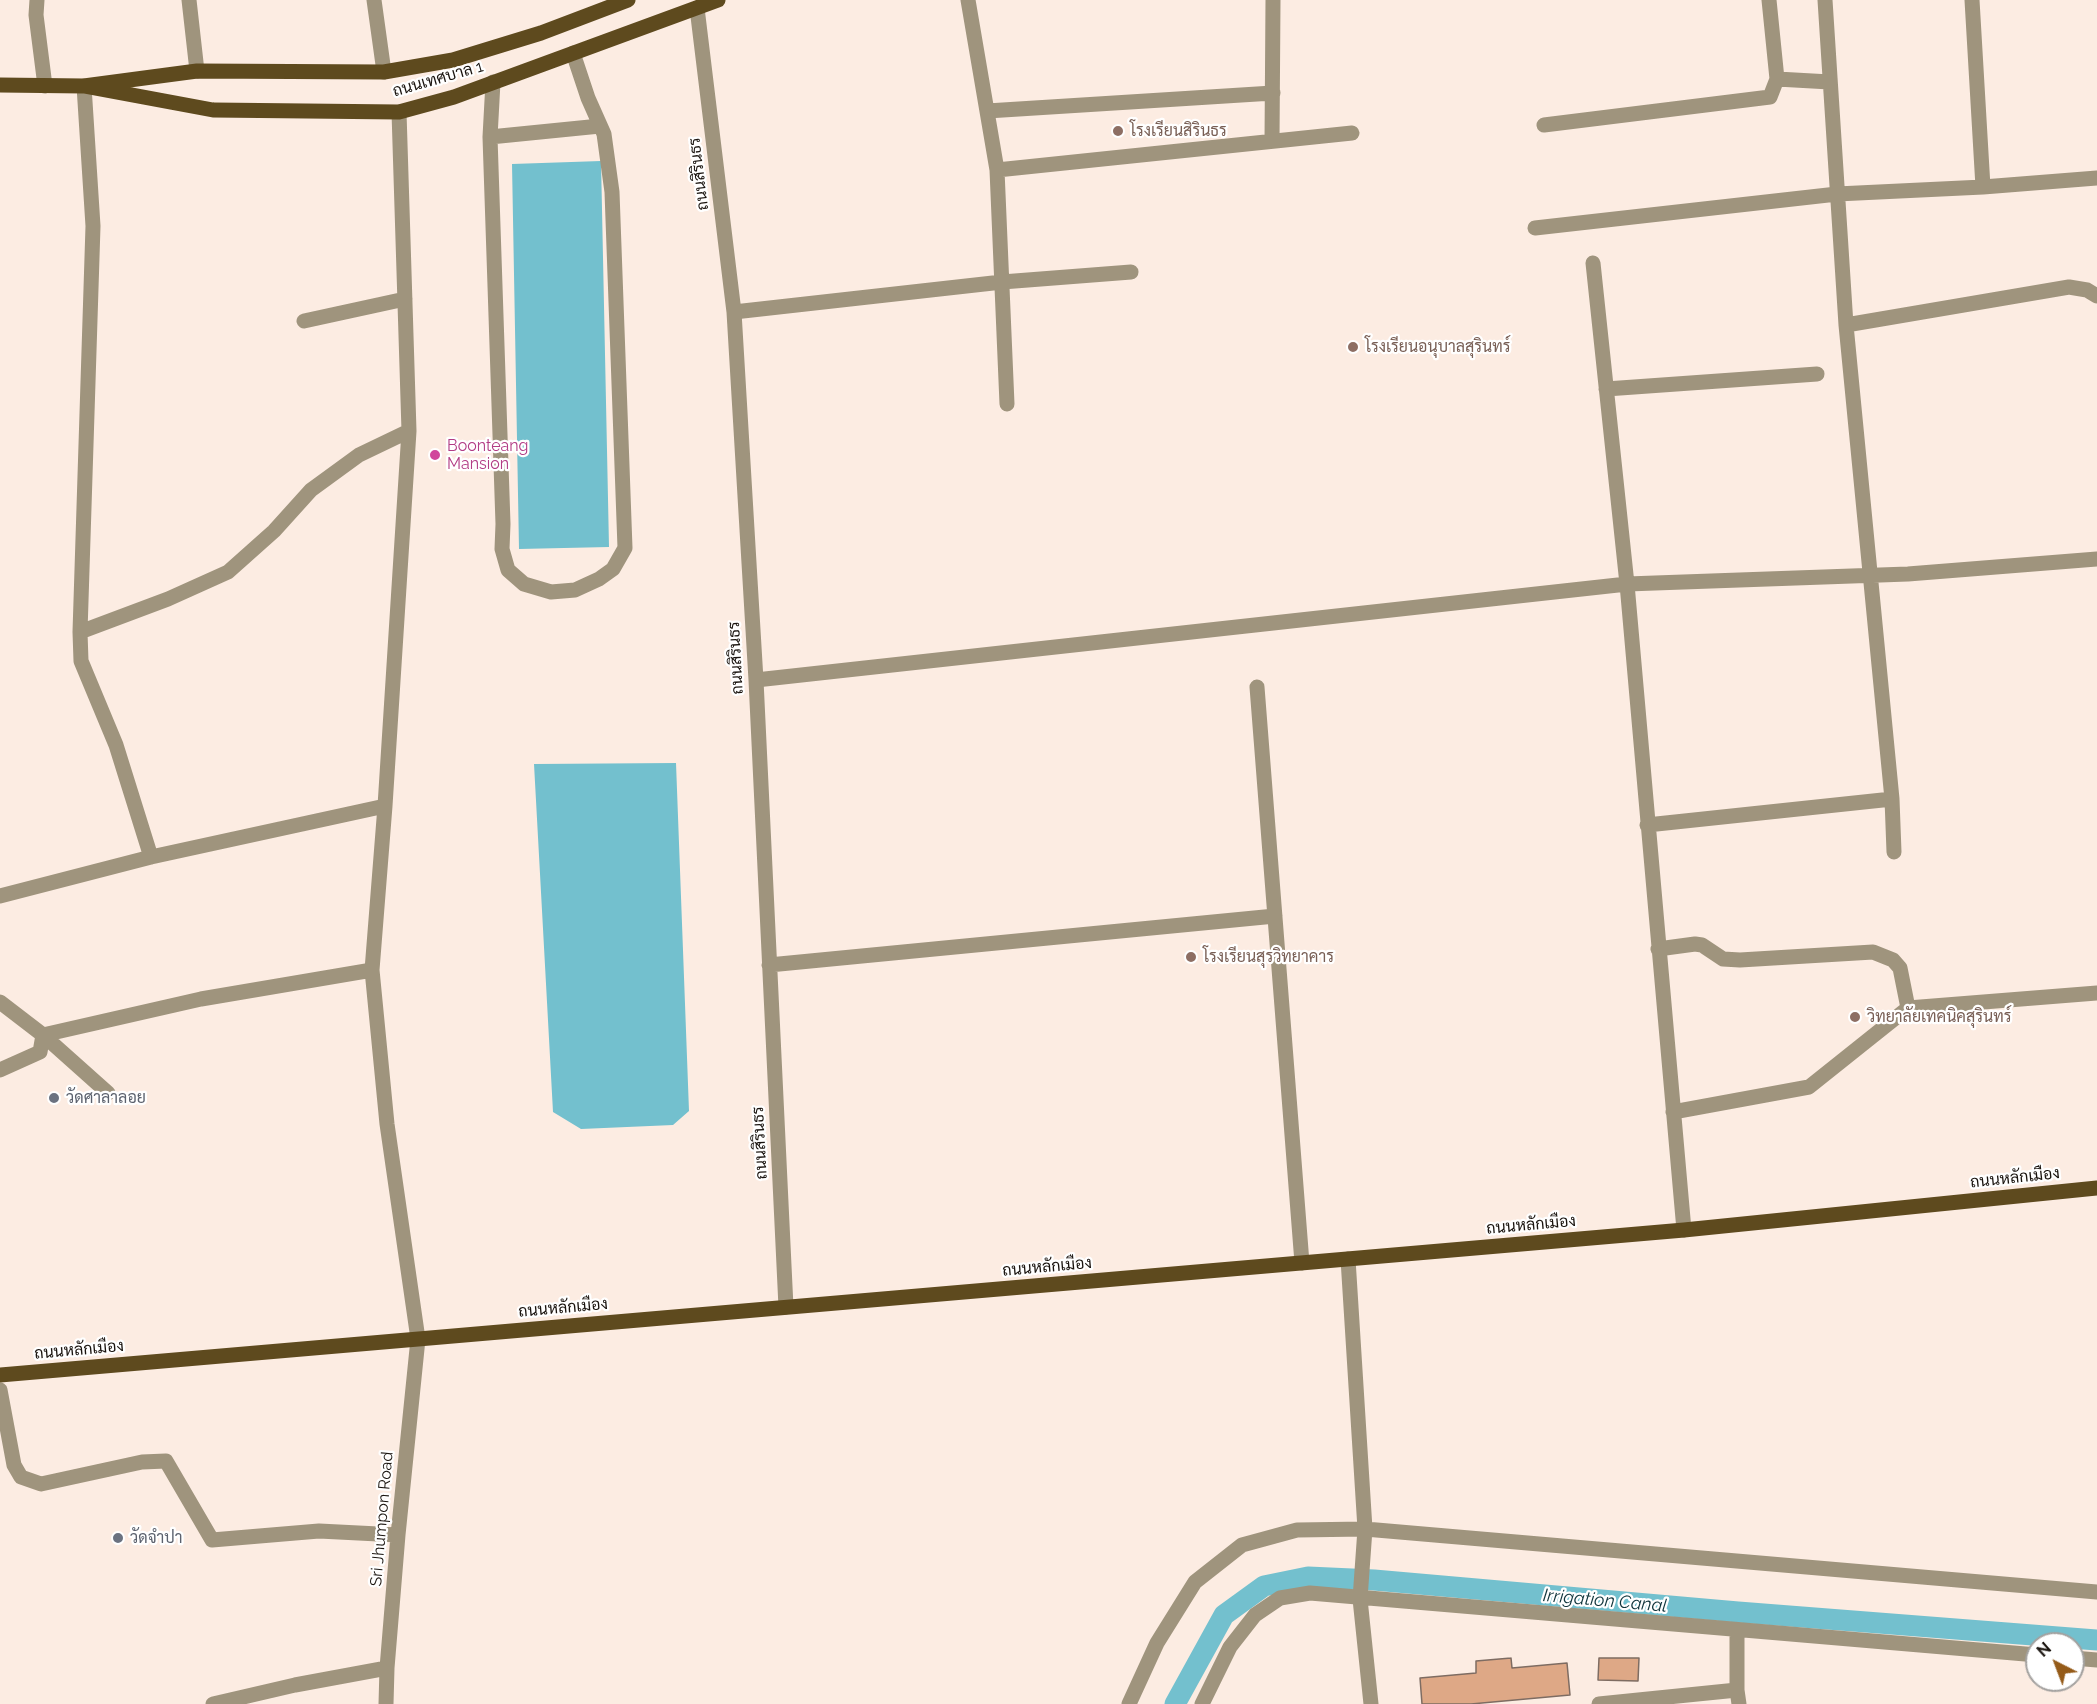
<!DOCTYPE html>
<meta charset="utf-8">
<style>
body{margin:0}
#map{position:relative;width:2097px;height:1704px;overflow:hidden;background:#fcece2;font-family:Raleway,sans-serif}
canvas{display:block}
.north{position:absolute;left:2025px;top:1632px;width:60px;height:60px;box-sizing:border-box;background:#fff;border:2px solid #a3a19f;border-radius:50%;rotate:318deg;font-size:16px;font-weight:700;line-height:24px;text-align:center;color:#19130e}
.north::after{content:'';display:block;margin:auto;width:21px;height:27px;background:#955b19;clip-path:polygon(50% 0,100% 100%,50% 72%,0 100%)}
</style>
<div id="map">
<canvas width="2097" height="1704"></canvas>
<div class="north">N</div>
</div>
<script>
const ctx = document.querySelector('canvas').getContext('2d');
ctx.lineJoin = 'round';
function fillPath(path, color) { ctx.fillStyle = color; ctx.fill(path, 'evenodd'); }
const shape = rows => new Path2D(rows.map(r => 'M' + r).join(''));
function trace(path, color, width, dash) { ctx.strokeStyle = color; ctx.lineWidth = width; ctx.lineCap = dash ? 'butt' : 'round'; ctx.setLineDash(dash || []); ctx.stroke(path); }
function drawText(font, color, halo, rows, align = 'center') {
  ctx.font = font + ' Raleway,Sarabun,sans-serif'; ctx.lineWidth = 4.5; ctx.setLineDash([]); ctx.textBaseline = 'middle'; ctx.strokeStyle = halo; ctx.fillStyle = color; for (const [text, x, y, turn = 0] of rows) {
    ctx.save(); ctx.translate(x, y); ctx.rotate((+turn || 0) * Math.PI / 180); ctx.textAlign = isNaN(turn) ? turn : align; if (halo) ctx.strokeText(text, 0, 0); ctx.fillText(text, 0, 0); ctx.restore();
  }
}
fillPath(shape([
 [601,161,609,547,519,549,512,164],
 [676,763,689,1111,673,1125,581,1129,553,1112,534,764]
]), '#73c0ce');
trace(shape([
 [1175,1704,1224,1615,1264,1586,1308,1577,1374,1580,1738,1612,2097,1640]
]), '#73c0ce', 21);
const building = shape([
 [1511,1658,1512,1668,1567,1663,1570,1695,1471,1704,1422,1704,1420,1678,1476,1673,1476,1661,1511,1658],
 [1599,1658,1639,1658,1638,1681,1598,1680,1599,1658]
]);
fillPath(building, '#dea886');
trace(building, '#7e6c62', 1.5);
trace(shape([
 [37,0,36,15,45,86],
 [189,0,197,71],
 [374,0,384,72],
 [968,0,997,170,1007,404],
 [1769,0,1777,79],
 [1825,0,1846,325,1892,799,1894,852],
 [1972,0,1983,187],
 [697,8,734,312,756,680,786,1307],
 [493,82,490,137,503,524,502,549,508,570,524,584,551,592,575,590,599,579,613,569,625,548,612,192,604,134,588,98,573,53],
 [84,86,93,226,80,632,81,661,116,745,151,857],
 [987,111,1273,93],
 [1544,125,1770,97,1777,79,1830,82],
 [490,137,600,126],
 [1272,141,1273,0],
 [997,170,1352,133],
 [1535,228,1837,194,1983,187,2097,178],
 [1593,263,1627,584,1684,1230],
 [734,312,1002,282,1131,272],
 [304,321,405,299],
 [1846,325,2069,287,2087,290,2097,296],
 [1606,389,1817,374],
 [80,632,168,599,228,572,274,531,311,490,359,455,409,431],
 [756,680,1627,584,1908,574,2097,559],
 [1257,687,1302,1263],
 [1647,825,1892,799],
 [0,896,151,857,385,806],
 [1658,949,1695,944,1702,945,1723,959,1740,960,1873,952,1893,960,1900,968,1908,1008],
 [769,965,1275,916],
 [0,1002,43,1035,108,1093],
 [0,1070,40,1052,43,1035,201,999,372,970],
 [1673,1112,1809,1087,1908,1008,2097,993],
 [1348,1259,1365,1529,1360,1599,1371,1704],
 [0,1390,14,1465,21,1477,41,1484,142,1462,166,1461,212,1540,319,1531,398,1535],
 [1737,1630,1737,1690,1739,1704],
 [2073,1658,2097,1660],
 [213,1704,295,1685,387,1668],
 [386,1704,387,1668,398,1535,418,1339,387,1124,372,970,385,806,409,431,399,112],
 [1129,1704,1157,1643,1195,1582,1242,1545,1297,1530,1365,1529,2097,1592],
 [1202,1704,1230,1647,1255,1615,1280,1598,1310,1593,2037,1655],
 [1599,1704,1737,1690]
]), '#9f947d', 15);
trace(shape([
 [0,85,84,86,197,71,384,72,453,60,541,33,628,0],
 [84,86,213,110,399,112,454,97,718,0],
 [0,1375,1684,1230,2097,1188]
]), '#5e4a1e', 15);
for (const [x, y, r, color] of [
 [1118,131,6,"#8d6e63"],
 [1353,347,6,"#8d6e63"],
 [435,455,6,"#d1479c"],
 [1191,957,6,"#8d6e63"],
 [1855,1017,6,"#8d6e63"],
 [54,1098,6,"#6b7280"],
 [118,1538,6,"#6b7280"]
]) { const dot = new Path2D(); dot.arc(x, y, r, 0, 2 * Math.PI); ctx.fillStyle = color; ctx.fill(dot); trace(dot, '#fff', 2); }
drawText('16px', '#19130e', '#fff', [
 ["ถนนเทศบาล 1",438,79,-16],
 ["ถนนสิรินธร",699,174,-97],
 ["ถนนสิรินธร",736,658,-93],
 ["ถนนสิรินธร",760,1143,-93],
 ["ถนนหลักเมือง",2015,1178,-6],
 ["ถนนหลักเมือง",1531,1225,-5],
 ["ถนนหลักเมือง",1047,1267,-5],
 ["ถนนหลักเมือง",563,1308,-5],
 ["ถนนหลักเมือง",79,1350,-5],
 ["Sri Jhumpon Road",382,1519,-85]
]);
drawText('16px', '#785e54', '#fff', [
 ["โรงเรียนสิรินธร",1130,131],
 ["โรงเรียนอนุบาลสุรินทร์",1365,347],
 ["โรงเรียนสุรวิทยาคาร",1203,957],
 ["วิทยาลัยเทคนิคสุรินทร์",1867,1017]
], 'left');
drawText('16px', '#b23c85', '#fff', [
 ["Boonteang",447,446],
 ["Mansion",447,464]
], 'left');
drawText('16px', '#5b616d', '#fff', [
 ["วัดศาลาลอย",66,1098],
 ["วัดจำปา",130,1538]
], 'left');
drawText('italic 18px', '#0f343b', '#fff', [
 ["Irrigation Canal",1605,1601,5]
]);
</script>
